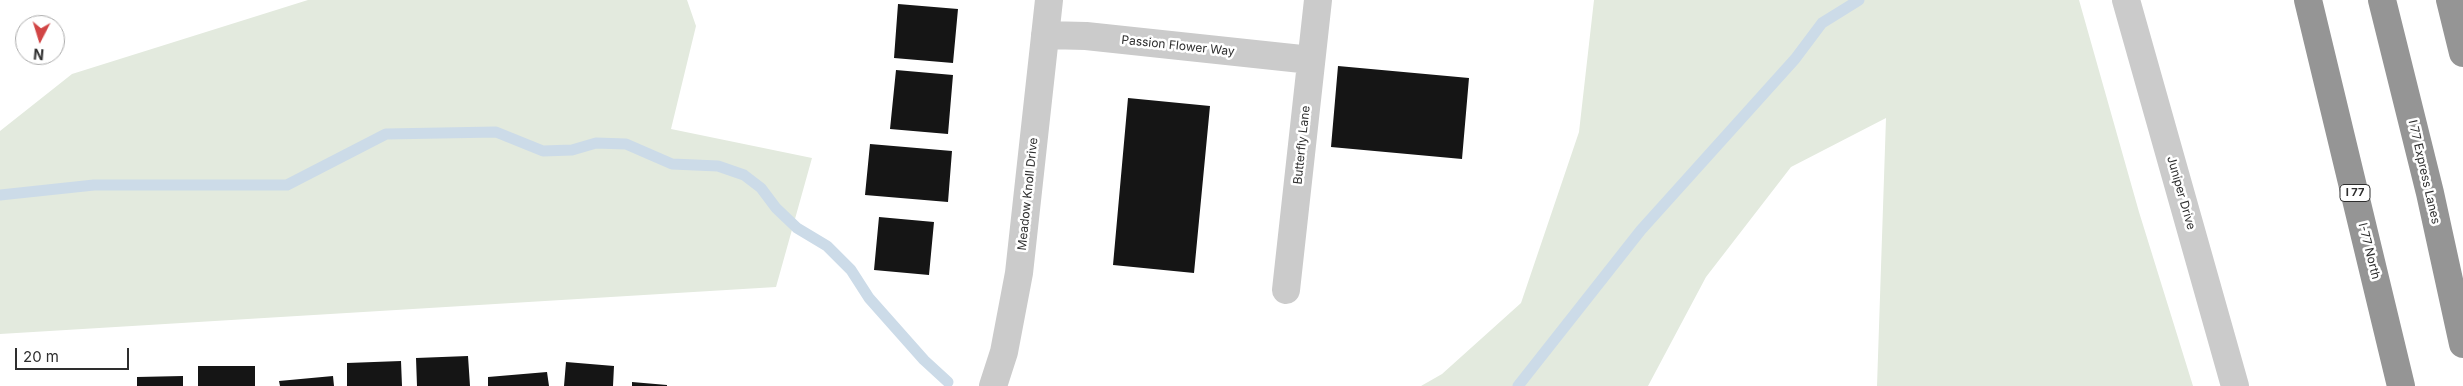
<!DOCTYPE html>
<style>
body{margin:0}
#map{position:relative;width:2463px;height:386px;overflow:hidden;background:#fff;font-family:Inter,sans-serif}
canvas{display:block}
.north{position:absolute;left:15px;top:15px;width:50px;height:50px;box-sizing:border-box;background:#fff;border:1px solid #ababab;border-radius:50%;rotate:185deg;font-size:14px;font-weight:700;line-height:20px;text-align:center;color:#2e2e2e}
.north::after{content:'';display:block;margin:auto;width:18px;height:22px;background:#d14545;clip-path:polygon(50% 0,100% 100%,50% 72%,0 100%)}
.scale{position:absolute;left:15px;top:348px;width:114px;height:22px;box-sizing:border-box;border:2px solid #2e2e2e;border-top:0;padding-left:6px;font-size:15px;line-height:18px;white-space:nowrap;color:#2e2e2e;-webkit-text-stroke:4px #fff;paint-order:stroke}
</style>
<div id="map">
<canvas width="2463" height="386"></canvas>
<div class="north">N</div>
<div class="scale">20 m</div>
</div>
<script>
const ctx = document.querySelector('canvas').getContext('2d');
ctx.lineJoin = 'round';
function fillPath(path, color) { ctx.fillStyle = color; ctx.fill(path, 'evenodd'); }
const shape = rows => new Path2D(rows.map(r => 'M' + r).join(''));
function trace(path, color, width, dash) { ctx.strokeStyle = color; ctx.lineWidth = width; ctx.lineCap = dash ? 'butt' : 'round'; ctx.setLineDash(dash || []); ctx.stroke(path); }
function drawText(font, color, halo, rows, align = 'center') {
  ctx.font = font + ' Inter,sans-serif'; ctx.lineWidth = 5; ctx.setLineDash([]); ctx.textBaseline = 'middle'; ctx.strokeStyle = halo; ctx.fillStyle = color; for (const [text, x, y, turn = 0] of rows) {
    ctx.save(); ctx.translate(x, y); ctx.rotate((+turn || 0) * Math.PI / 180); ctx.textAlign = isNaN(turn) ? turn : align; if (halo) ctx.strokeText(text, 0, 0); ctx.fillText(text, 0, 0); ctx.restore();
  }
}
fillPath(shape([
 [308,0,687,0,696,26,671,129,812,158,776,287,0,334,0,131,72,74],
 [1594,0,2079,0,2139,212,2193,386,1877,386,1886,118,1791,167,1706,277,1648,386,1421,386,1442,374,1521,303,1579,132]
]), '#e3eade');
trace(shape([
 [0,195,94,185,287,185,386,134,496,132,543,151,572,150,596,143,626,144,672,164,718,166,744,175,761,188,776,208,797,228,827,246,851,270,869,298,924,360,948,382],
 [1518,386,1641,230,1795,59,1822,23,1859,0]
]), '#ccdbe8', 11);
fillPath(shape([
 [898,4,958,9,953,63,894,58],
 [1338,66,1469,78,1462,159,1331,147],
 [896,70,953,75,948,134,890,129],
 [1128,98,1210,106,1194,273,1113,265],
 [870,144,952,151,948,202,865,195],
 [879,217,934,222,929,275,874,270],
 [468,356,470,386,417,386,416,358],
 [401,361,402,386,347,386,347,363],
 [566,362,614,366,613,386,564,386],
 [198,366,255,366,255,386,198,386],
 [547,372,549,386,488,386,488,377],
 [183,376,183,386,137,386,137,377],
 [333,376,334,386,280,386,279,381],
 [632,382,667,385,667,386,632,386]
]), '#151515');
trace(shape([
 [2126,0,2235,386],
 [1045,35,1086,36,1311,60],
 [1286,290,1318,0],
 [993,386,1004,352,1019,273,1049,0]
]), '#cbcbcb', 28);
trace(shape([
 [2308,0,2401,386],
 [2382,0,2430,193,2463,344],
 [2450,0,2463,53]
]), '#959595', 28);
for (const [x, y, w] of [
 [2355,193,30]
]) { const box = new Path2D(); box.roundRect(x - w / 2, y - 8.5, w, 17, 4); ctx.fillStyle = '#fff'; ctx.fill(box); trace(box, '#2e2e2e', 1); }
drawText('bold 11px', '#2e2e2e', null, [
 ["I 77",2355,193]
]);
drawText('12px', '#2e2e2e', '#fff', [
 ["Passion Flower Way",1178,46,6],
 ["Butterfly Lane",1302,145,-84],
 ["I 77 Express Lanes",2424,172,77],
 ["Juniper Drive",2181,193,74],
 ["Meadow Knoll Drive",1028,194,-84],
 ["I-77 North",2369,251,76]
]);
</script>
